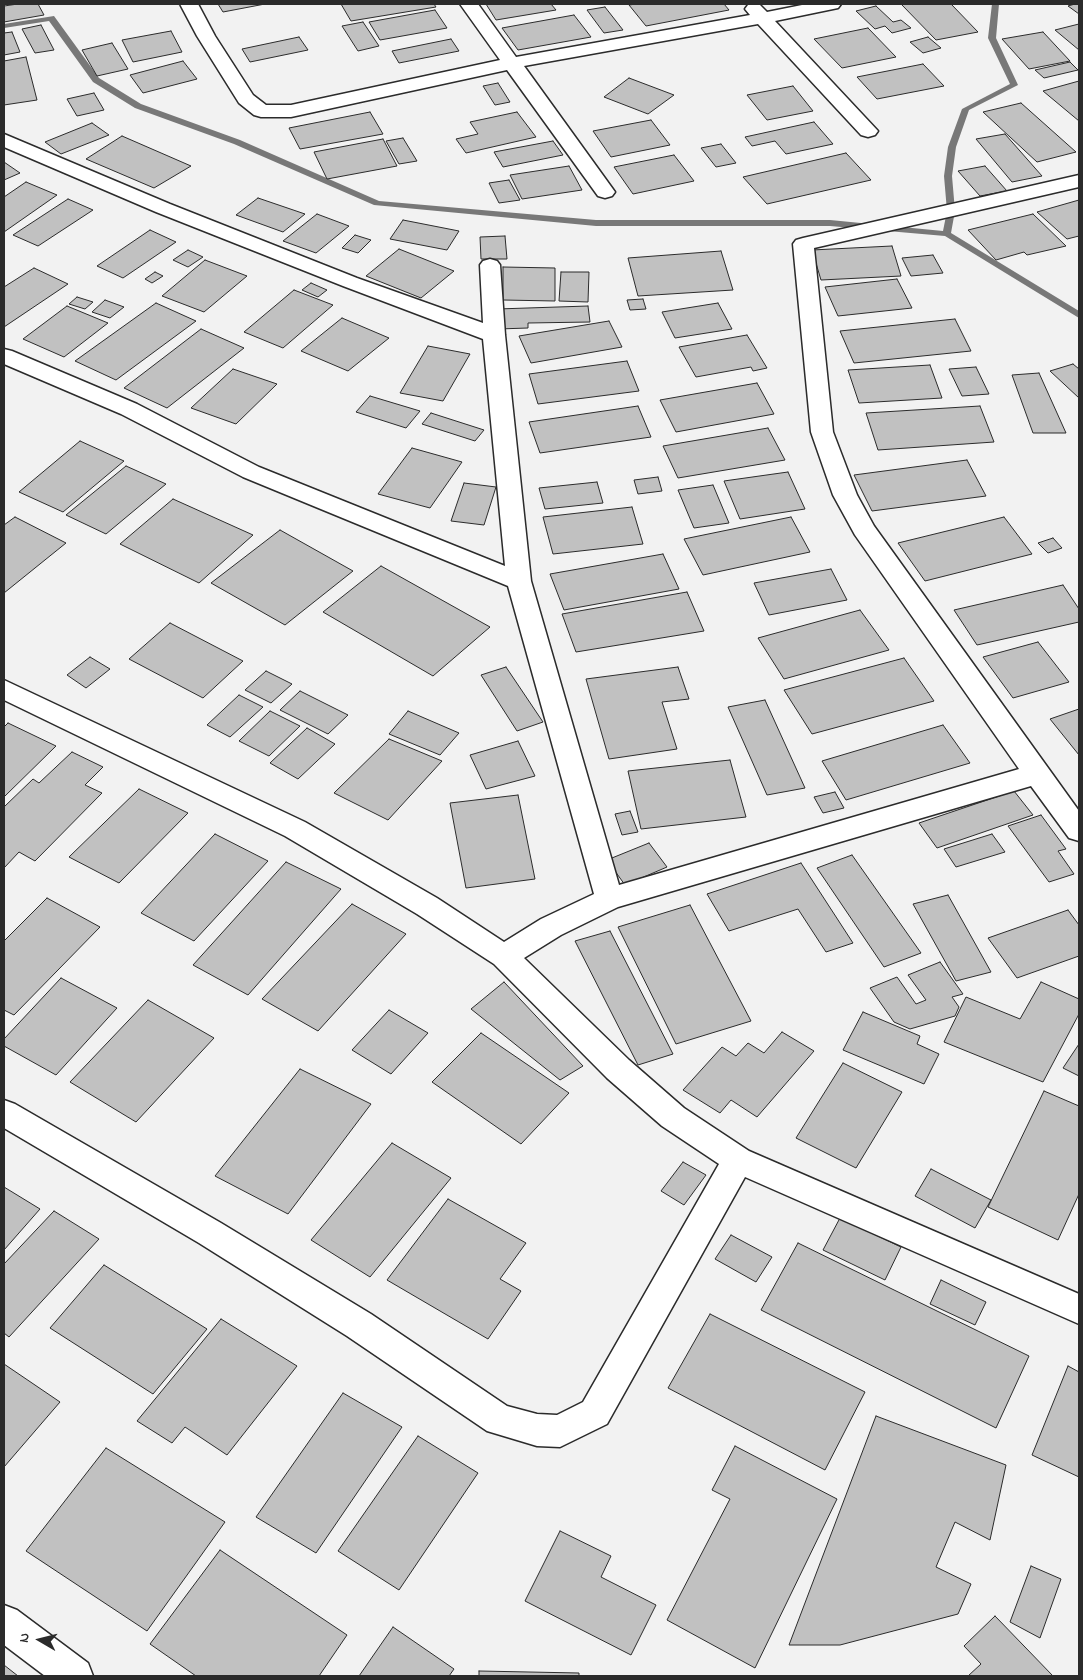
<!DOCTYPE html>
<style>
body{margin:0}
#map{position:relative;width:1083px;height:1680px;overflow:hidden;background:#f2f2f2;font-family:"Indie Flower",sans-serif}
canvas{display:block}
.frame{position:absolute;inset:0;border:5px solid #2b2b2b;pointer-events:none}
.north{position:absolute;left:15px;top:1615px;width:50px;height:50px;-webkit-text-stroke:4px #fff;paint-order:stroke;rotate:278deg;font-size:14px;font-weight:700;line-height:20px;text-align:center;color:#2b2b2b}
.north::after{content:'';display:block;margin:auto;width:18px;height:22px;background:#2b2b2b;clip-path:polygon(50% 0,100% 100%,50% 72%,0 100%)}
</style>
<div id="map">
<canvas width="1083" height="1680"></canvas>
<div class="frame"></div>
<div class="north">N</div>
</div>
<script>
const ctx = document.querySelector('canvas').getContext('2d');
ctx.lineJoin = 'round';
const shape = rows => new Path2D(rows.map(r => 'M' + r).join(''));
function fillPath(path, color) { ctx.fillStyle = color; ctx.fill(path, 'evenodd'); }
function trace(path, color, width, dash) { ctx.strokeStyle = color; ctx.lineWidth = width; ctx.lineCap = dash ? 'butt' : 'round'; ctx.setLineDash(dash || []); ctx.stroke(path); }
fillPath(shape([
 [992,4,999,4,996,38,1018,85,969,110,956,147,952,176,955,211,951,233,1079,311,1079,318,945,236,830,226,596,226,374,205,234,144,135,108,93,82,49,21,4,28,4,24,54,16,99,78,141,104,240,140,379,201,596,220,830,220,943,231,947,211,944,176,948,147,962,109,1010,84,988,38,992,4]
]), '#787878');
const building = shape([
 [18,4,38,4,44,15,4,22,4,6,18,4],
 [218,4,265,4,223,12,218,4],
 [341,4,434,4,436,7,351,21,341,4],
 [486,4,551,4,556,10,496,20,486,4],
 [636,4,724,4,729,10,646,26,629,5,636,4],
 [901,4,951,4,978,32,936,40,901,4],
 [1075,4,1079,4,1079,14,1068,6,1075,4],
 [876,6,893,22,901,20,911,28,892,33,885,26,875,29,856,11,876,6],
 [605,7,623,30,604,33,587,10,605,7],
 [435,10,447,28,380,40,369,22,435,10],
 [574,15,591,37,518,50,502,28,574,15],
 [363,22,379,46,358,51,342,26,363,22],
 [1079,24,1079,50,1055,30,1079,24],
 [41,25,54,50,35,53,22,29,41,25],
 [868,28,896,57,842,68,814,39,868,28],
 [171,31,182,52,133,62,122,40,171,31],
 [12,32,20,52,4,55,4,33,12,32],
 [1043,32,1070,61,1029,69,1002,39,1043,32],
 [299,37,308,50,250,62,242,49,299,37],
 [928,37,941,48,923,53,910,42,928,37],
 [451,39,459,51,399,63,392,51,451,39],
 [112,43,128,69,97,76,82,50,112,43],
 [26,57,37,100,4,105,4,61,26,57],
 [183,61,197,79,143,93,130,75,183,61],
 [1070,62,1078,70,1044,78,1035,70,1070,62],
 [923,64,944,86,877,99,857,77,923,64],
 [629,78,674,95,648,114,604,97,629,78],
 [1079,81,1079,121,1043,91,1079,81],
 [498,83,510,102,495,105,483,86,498,83],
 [793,86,813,111,767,120,747,95,793,86],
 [94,93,104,110,77,116,67,99,94,93],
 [1021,103,1076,152,1037,162,983,112,1021,103],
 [370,112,383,134,300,149,289,128,370,112],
 [517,112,536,137,466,153,456,139,478,134,470,122,517,112],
 [651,120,670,145,611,157,593,131,651,120],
 [814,122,833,144,786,154,775,141,752,146,745,137,814,122],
 [92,123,109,135,61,154,45,142,92,123],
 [1005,134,1042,176,1012,182,976,139,1005,134],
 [122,136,191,166,154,188,86,159,122,136],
 [403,138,417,161,399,164,386,141,403,138],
 [383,139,397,166,327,179,314,152,383,139],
 [553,141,563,155,503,167,494,152,553,141],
 [721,144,736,163,716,167,701,148,721,144],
 [846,153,871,180,767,204,743,177,846,153],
 [674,155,694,181,633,194,614,167,674,155],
 [4,162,20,173,4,180,4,162],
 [569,166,582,190,522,199,510,175,569,166],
 [985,166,1007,191,980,196,958,171,985,166],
 [509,180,520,200,499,203,489,183,509,180],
 [26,182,57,195,4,232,4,197,26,182],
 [258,198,305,214,283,232,236,215,258,198],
 [68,199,93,210,38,246,13,235,68,199],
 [1079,200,1079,236,1067,239,1037,212,1079,200],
 [317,214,349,226,316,253,283,241,317,214],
 [1033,214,1066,246,1027,255,1024,252,996,260,968,230,1033,214],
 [403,220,459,231,447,250,390,239,403,220],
 [150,230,176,242,123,278,97,266,150,230],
 [355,235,371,240,358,253,342,248,355,235],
 [505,236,507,259,481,259,480,237,505,236],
 [892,246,901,276,821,280,812,250,892,246],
 [399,249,454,271,421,298,366,276,399,249],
 [188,250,203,257,188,267,173,260,188,250],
 [721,251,733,290,638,296,628,258,721,251],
 [933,255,943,273,911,276,902,258,933,255],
 [205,260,247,276,204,312,162,296,205,260],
 [503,267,555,268,555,301,503,300,503,267],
 [34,268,68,284,4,327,4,287,34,268],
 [155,272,163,276,152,283,145,279,155,272],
 [561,272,589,272,588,302,559,301,561,272],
 [897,279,912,308,838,316,825,287,897,279],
 [311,283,327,290,318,297,302,290,311,283],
 [294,290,333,305,283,348,244,332,294,290],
 [77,297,93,302,85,309,69,304,77,297],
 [643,299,646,309,630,310,627,300,643,299],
 [105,300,124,307,110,318,92,312,105,300],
 [156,303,196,321,116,380,75,361,156,303],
 [718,303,732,329,675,338,662,312,718,303],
 [67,306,108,323,64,357,23,339,67,306],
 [588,306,590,322,528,323,528,328,498,329,497,309,588,306],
 [342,318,389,338,348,371,301,351,342,318],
 [955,319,971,351,854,363,840,331,955,319],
 [609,321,622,347,531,363,519,336,609,321],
 [201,329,244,348,167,408,124,388,201,329],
 [747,335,767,368,753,371,751,367,696,377,679,347,747,335],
 [428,346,470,354,443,401,400,393,428,346],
 [627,361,639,391,538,404,529,374,627,361],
 [1073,364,1079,369,1079,398,1050,371,1073,364],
 [930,365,942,398,859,403,848,370,930,365],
 [976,367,989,394,962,396,949,369,976,367],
 [233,369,277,384,236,424,191,408,233,369],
 [1039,373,1066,433,1033,433,1012,375,1039,373],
 [757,383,774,414,676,432,660,400,757,383],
 [370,396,420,411,406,428,356,412,370,396],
 [638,406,651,437,540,453,529,422,638,406],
 [980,406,994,442,878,450,866,413,980,406],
 [431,413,484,430,475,441,422,424,431,413],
 [768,428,785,460,678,478,663,446,768,428],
 [80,441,124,461,63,512,19,492,80,441],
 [412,448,462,462,430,508,378,494,412,448],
 [967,460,986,496,872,511,854,475,967,460],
 [126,466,166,484,106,534,66,515,126,466],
 [788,472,805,509,740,519,724,481,788,472],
 [658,477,662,491,638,494,634,480,658,477],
 [597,482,603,503,545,509,539,488,597,482],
 [464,483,496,487,484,525,451,521,464,483],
 [713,485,729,523,694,528,678,490,713,485],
 [173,499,253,535,199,583,120,544,173,499],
 [632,507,643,544,553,554,543,517,632,507],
 [15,517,66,543,4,593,4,525,15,517],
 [791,517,810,552,703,575,684,539,791,517],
 [1004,517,1032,554,925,581,898,543,1004,517],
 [280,530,353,571,285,625,211,583,280,530],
 [1053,538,1062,548,1048,553,1038,543,1053,538],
 [663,554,679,589,564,610,550,574,663,554],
 [381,566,490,627,433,676,323,612,381,566],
 [831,569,847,600,769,615,754,583,831,569],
 [1063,585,1079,609,1079,622,977,645,954,610,1063,585],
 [687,592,704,631,576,652,562,614,687,592],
 [860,610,889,650,784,679,758,638,860,610],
 [170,623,243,661,203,698,129,659,170,623],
 [1038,642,1069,682,1013,698,983,657,1038,642],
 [90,657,110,669,86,688,67,675,90,657],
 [904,658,934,701,812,734,784,690,904,658],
 [506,667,543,722,517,731,481,675,506,667],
 [678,667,689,699,662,702,677,749,609,759,586,679,678,667],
 [266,671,292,684,271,703,245,690,266,671],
 [300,691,348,715,328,734,280,710,300,691],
 [239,695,263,707,230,737,207,725,239,695],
 [765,700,805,788,767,795,728,707,765,700],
 [1079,709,1079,755,1050,719,1079,709],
 [270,711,300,726,269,756,239,741,270,711],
 [408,711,459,733,440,755,389,734,408,711],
 [8,723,56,746,4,797,4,727,8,723],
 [943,725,970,763,846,800,822,761,943,725],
 [307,728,335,744,298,779,270,763,307,728],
 [389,739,442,761,388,820,334,793,389,739],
 [518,741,535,776,486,789,470,755,518,741],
 [72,752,103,767,85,785,102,793,35,861,19,852,4,868,4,807,33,779,39,783,72,752],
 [730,760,746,817,641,829,628,771,730,760],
 [139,789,188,813,119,883,69,857,139,789],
 [1014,791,1033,815,937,848,919,823,1014,791],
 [835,792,844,808,823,813,814,797,835,792],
 [518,795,535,879,466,888,450,803,518,795],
 [630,811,638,832,622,835,615,814,630,811],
 [1041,815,1066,849,1058,851,1074,874,1049,882,1008,826,1041,815],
 [215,834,268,861,194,941,141,913,215,834],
 [992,834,1005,852,956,867,944,849,992,834],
 [649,843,667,867,625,885,607,860,649,843],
 [852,855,921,953,884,967,817,868,852,855],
 [286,862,341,889,248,995,193,965,286,862],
 [801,863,853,943,826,952,798,909,729,931,707,894,801,863],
 [948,895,991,972,956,981,913,904,948,895],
 [47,898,100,927,14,1015,4,1010,4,941,47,898],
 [352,904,406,934,318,1031,262,999,352,904],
 [690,905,751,1021,676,1044,618,927,690,905],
 [1068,910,1079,925,1079,956,1017,978,988,938,1068,910],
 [610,931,673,1054,638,1065,575,941,610,931],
 [940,962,963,994,952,997,959,1007,955,1016,910,1029,894,1022,870,988,897,977,916,1004,926,1000,908,975,940,962],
 [61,978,117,1008,56,1075,4,1046,4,1039,61,978],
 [504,982,583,1066,560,1080,471,1009,504,982],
 [1041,982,1079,999,1079,1014,1043,1082,944,1042,966,997,1020,1019,1041,982],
 [148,1000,214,1038,136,1122,70,1082,148,1000],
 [389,1010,428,1033,391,1074,352,1050,389,1010],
 [863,1012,920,1036,917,1044,939,1054,924,1084,843,1050,863,1012],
 [782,1032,814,1051,757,1117,731,1100,720,1113,683,1090,722,1047,736,1056,748,1043,764,1053,782,1032],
 [481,1033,569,1093,521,1144,432,1082,481,1033],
 [1079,1044,1079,1076,1063,1068,1079,1044],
 [843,1063,902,1092,856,1168,796,1138,843,1063],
 [300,1069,371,1104,288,1214,215,1176,300,1069],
 [1044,1091,1079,1106,1079,1194,1058,1240,988,1207,1044,1091],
 [392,1143,451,1178,370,1277,311,1240,392,1143],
 [683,1162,706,1175,684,1205,661,1191,683,1162],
 [931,1169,991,1200,975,1228,915,1196,931,1169],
 [4,1187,40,1209,4,1250,4,1187],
 [448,1199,526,1243,500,1279,521,1291,488,1339,387,1280,448,1199],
 [54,1211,99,1239,9,1337,4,1333,4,1264,54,1211],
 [840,1218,901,1247,885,1280,823,1250,840,1218],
 [731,1235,772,1257,756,1282,715,1259,731,1235],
 [798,1243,1029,1356,996,1428,761,1310,798,1243],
 [104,1265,207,1329,153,1394,50,1328,104,1265],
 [941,1280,986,1302,975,1325,930,1304,941,1280],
 [710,1314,865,1392,825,1470,668,1388,710,1314],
 [221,1319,297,1366,227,1455,185,1427,172,1443,137,1421,221,1319],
 [4,1364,60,1402,4,1467,4,1364],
 [1068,1366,1079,1372,1079,1477,1032,1455,1068,1366],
 [343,1393,402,1427,316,1553,256,1517,343,1393],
 [876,1416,1006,1465,990,1540,955,1522,936,1567,971,1584,958,1614,840,1645,789,1645,876,1416],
 [418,1436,478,1473,399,1590,338,1551,418,1436],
 [735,1446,837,1499,755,1668,667,1620,730,1499,712,1490,735,1446],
 [106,1448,225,1522,147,1631,26,1551,106,1448],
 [560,1531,611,1556,601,1577,656,1605,631,1655,525,1601,560,1531],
 [220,1550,347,1635,319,1676,196,1676,150,1644,220,1550],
 [1031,1566,1061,1579,1040,1638,1010,1622,1031,1566],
 [995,1616,1053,1676,968,1676,981,1664,964,1646,995,1616],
 [393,1627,454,1669,449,1676,359,1676,393,1627],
 [4,1665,18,1676,4,1676,4,1665],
 [479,1671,579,1673,579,1676,479,1676,479,1671]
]);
fillPath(building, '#c1c1c1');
trace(building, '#2b2b2b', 1);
const street = shape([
 [180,4,198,4,215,36,253,95,266,105,291,105,500,60,460,4,478,4,516,57,750,15,745,9,748,5,753,4,760,5,767,12,807,4,841,4,838,8,775,21,878,131,875,135,868,137,861,135,758,24,524,66,615,192,612,196,605,198,598,196,507,70,291,117,261,117,254,115,239,103,197,36,180,4],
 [4,134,170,204,357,278,483,323,480,265,483,261,490,259,497,261,500,265,505,335,531,581,619,885,1019,769,855,535,833,495,811,432,793,244,796,240,803,238,1079,175,1079,187,814,248,833,432,857,495,874,526,1079,811,1079,841,1069,838,1031,786,618,907,561,935,524,958,629,1060,684,1108,749,1151,1079,1294,1079,1324,745,1177,607,1424,560,1447,537,1446,487,1431,347,1336,199,1243,4,1128,4,1100,15,1104,221,1223,371,1314,507,1406,537,1414,557,1415,583,1402,719,1164,662,1126,607,1078,494,964,417,914,285,836,4,700,4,680,305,822,437,898,504,942,541,919,594,894,508,586,243,477,121,414,4,364,4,349,12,351,137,404,259,467,505,566,483,339,343,286,156,212,4,147,4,134],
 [4,1605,17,1610,88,1663,93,1676,45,1676,4,1645,4,1605]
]);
trace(street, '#2b2b2b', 3);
fillPath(street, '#fff');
</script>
